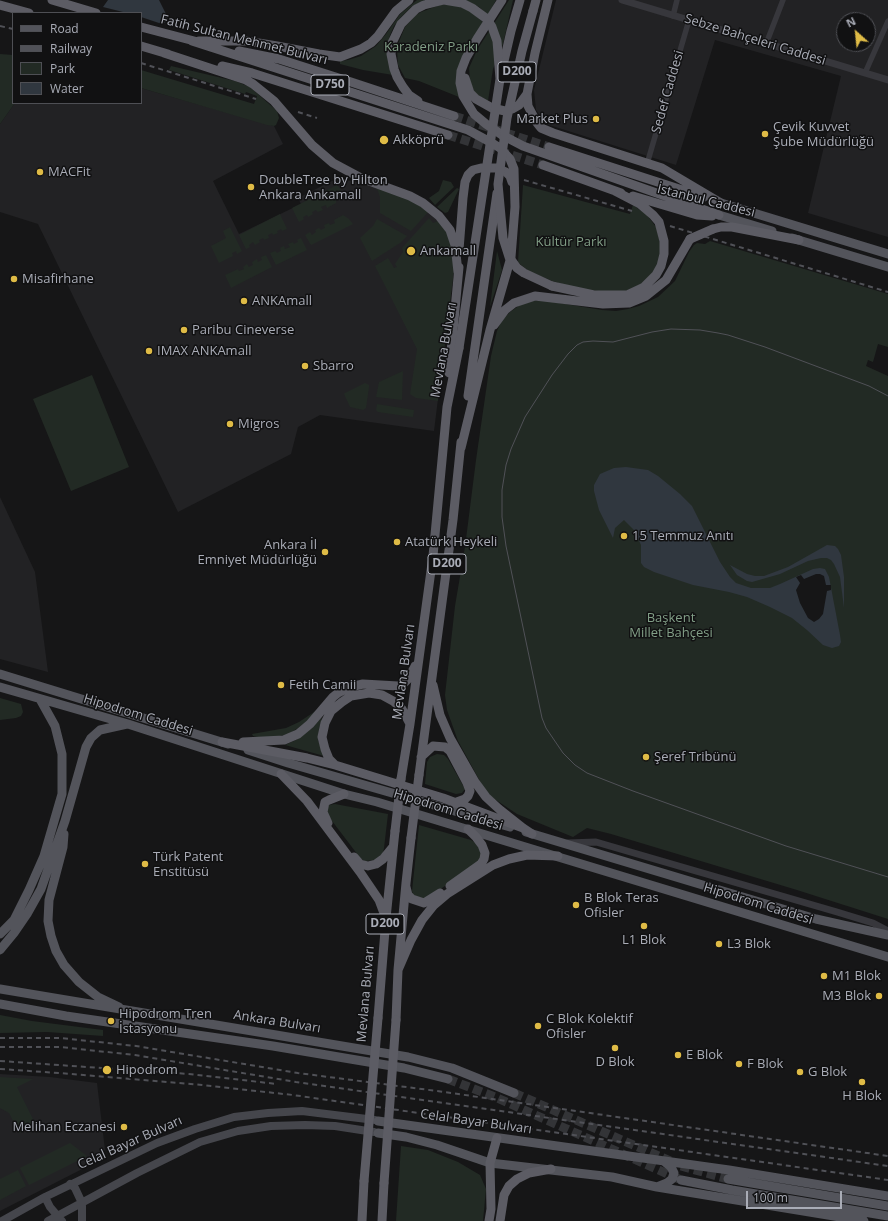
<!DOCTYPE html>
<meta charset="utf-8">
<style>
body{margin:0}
#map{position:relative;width:888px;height:1221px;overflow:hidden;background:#161617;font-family:"Open Sans",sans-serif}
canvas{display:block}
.legend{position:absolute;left:12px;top:12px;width:130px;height:92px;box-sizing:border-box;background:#111112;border:1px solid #4e4f54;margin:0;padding:5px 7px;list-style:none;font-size:12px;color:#a9acb6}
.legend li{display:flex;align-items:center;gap:8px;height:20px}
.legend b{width:20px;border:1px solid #4e4f54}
.north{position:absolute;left:836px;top:12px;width:40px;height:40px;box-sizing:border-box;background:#111112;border:1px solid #4e4f54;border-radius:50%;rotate:333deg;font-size:11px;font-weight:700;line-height:16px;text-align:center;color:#a9acb6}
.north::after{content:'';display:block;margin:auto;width:14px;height:18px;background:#dfbb46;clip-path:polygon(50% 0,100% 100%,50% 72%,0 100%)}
.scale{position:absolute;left:746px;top:1191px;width:96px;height:18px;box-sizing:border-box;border:2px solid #a9acb6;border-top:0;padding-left:5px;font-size:12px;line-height:14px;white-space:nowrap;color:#a9acb6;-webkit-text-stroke:3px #111112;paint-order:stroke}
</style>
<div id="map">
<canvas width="888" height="1221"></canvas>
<ul class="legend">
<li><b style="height:5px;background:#53545b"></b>Road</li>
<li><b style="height:5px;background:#505157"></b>Railway</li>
<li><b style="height:11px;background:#222a24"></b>Park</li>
<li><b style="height:11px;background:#30373f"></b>Water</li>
</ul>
<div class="north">N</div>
<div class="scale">100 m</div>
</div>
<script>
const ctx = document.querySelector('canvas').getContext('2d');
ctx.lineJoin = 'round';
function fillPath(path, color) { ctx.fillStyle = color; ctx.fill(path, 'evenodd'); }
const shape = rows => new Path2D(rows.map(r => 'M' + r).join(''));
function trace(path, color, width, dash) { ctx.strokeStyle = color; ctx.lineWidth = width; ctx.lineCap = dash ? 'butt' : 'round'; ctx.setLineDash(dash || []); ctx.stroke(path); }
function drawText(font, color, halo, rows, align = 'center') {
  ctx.font = font + ' "Open Sans",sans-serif'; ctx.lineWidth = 3; ctx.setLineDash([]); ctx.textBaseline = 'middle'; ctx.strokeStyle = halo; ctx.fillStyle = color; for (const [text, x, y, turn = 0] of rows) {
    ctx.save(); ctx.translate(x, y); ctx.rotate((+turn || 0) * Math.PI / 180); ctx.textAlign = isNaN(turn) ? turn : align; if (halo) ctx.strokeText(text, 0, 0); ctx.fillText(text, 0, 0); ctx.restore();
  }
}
fillPath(shape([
 [556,0,888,0,888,237,808,213,841,76,715,40,676,165,546,124,536,110,534,90],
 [844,20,868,20,868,44,844,44],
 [141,88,274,126,283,144,213,181,239,234,301,204,298,198,334,180,356,181,374,186,413,201,438,221,454,270,434,431,320,415,298,427,291,454,178,512,38,224,0,212,0,124,15,103,141,103],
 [0,497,35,572,48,672,0,659],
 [0,1074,50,1077,97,1083,105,1150,94,1163,0,1211]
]), '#222224');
fillPath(shape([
 [417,0,425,0,411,7,401,17,394,26,390,35,389,41,393,75,363,70,340,64,340,61,348,60,361,56,376,46,386,34,400,14],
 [465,0,496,0,488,15,479,7],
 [509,0,513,0,503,44,493,69,488,101,478,95,474,91,470,81,469,68,477,50],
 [440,5,452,5,468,9,484,23,457,78,459,97,419,81,405,78,398,65,397,50,398,44,405,27,416,15,421,12],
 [0,54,13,55,13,103,15,103,0,124],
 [171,66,235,81,250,87,277,111,279,118,276,125,274,126,267,125,141,88,141,70,254,104,257,96,246,92,245,94,169,70],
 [443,180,451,182,454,187,435,205,429,198,439,191],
 [337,185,341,190,336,198,336,203,327,208,326,205,321,207,323,210,318,212,316,210,312,212,313,214,308,217,307,215,303,217,304,219,299,222,292,208],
 [523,185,630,214,633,205,647,215,656,227,660,242,660,255,657,266,647,281,626,291,605,292,575,288,552,281,529,271,521,265,518,262],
 [374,186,399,194,429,211,411,231,380,213,380,197,378,191],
 [457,188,459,189,448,212,445,213,437,207],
 [280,214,287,229,282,231,281,229,277,231,278,233,273,235,272,233,268,235,269,238,264,240,263,238,259,240,260,242,255,245,253,242,249,245,250,247,246,249,239,235],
 [343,215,349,219,353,224,311,245,305,235,310,232,312,235,316,232,315,230,319,228,321,230,325,228,324,225,329,223,330,225,335,223,334,220],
 [429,218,433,223,438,221,445,230,449,237,453,251,454,270,438,401,416,398,410,394,417,349,375,266,388,258,394,268,397,267,395,264,403,252,402,248],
 [377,219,407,236,400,243,372,261,360,238,373,226],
 [230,227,242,251,237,254,236,251,232,253,233,256,219,263,211,246,226,238,223,231],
 [301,238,307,250,276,265,270,253,275,251,277,253,281,251,280,248,284,246,285,249,290,247,288,244,293,242,294,244,298,242,297,240],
 [710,241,888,294,888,347,878,344,873,362,868,360,866,366,888,376,888,919,797,890,611,834,587,828,573,837,517,814,487,794,458,741,447,710,445,695,455,606,465,547,476,460,491,356,497,331,502,320,510,312,520,305,530,301,541,300,602,310,616,311,628,309,639,306,658,297,675,281,689,252,694,245,697,243,705,244],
 [497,251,502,270,490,307],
 [266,255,272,267,231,288,225,275,238,269,239,271,244,269,243,267,247,264,249,267,253,265,252,262,257,259,258,262,262,260,261,257],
 [403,371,402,400,376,397,379,382],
 [92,375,129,467,71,491,33,399],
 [365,383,369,385,369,387,366,408,363,410,350,407,344,394,345,393],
 [377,404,414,410,413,417,378,412,376,410],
 [0,698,21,704,23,712,21,716,16,718,0,720],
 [317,710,311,719,289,734,276,737,263,738,253,736,252,734,286,728,299,722],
 [322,717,319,729,318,740,324,756,285,745,298,739,312,728],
 [437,754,444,755,448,759,465,789,462,793,456,794,425,784,427,762,430,757],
 [335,804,388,814,384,848,383,853,376,860,365,861,361,859,329,817,327,810,328,807,329,805],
 [419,825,471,840,476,843,482,853,477,864,426,899,417,898,413,894,412,891],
 [0,1015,32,1021,103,1030,103,1036,47,1032,0,1033],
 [0,1077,33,1079,17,1087,36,1125,19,1133,9,1113,0,1108],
 [70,1143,87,1156,29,1185,20,1168],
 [401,1146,428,1150,458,1162,480,1175,486,1189,483,1221,396,1221],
 [18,1170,26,1186,0,1200,0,1179]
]), '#222a24');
fillPath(shape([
 [108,0,159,0,169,20,162,24,141,17,141,13,127,13,103,7],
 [626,467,648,470,658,476,680,494,692,506,720,562,730,577,736,583,751,588,770,588,780,584,813,569,820,568,825,569,829,577,840,635,841,642,839,646,832,648,823,645,807,630,792,618,770,607,747,597,729,592,693,585,654,572,644,567,641,563,641,545,634,530,624,520,615,528,613,538,599,510,594,491,594,485,600,474,614,468],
 [827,545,835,546,838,549,841,555,844,577,844,608,840,577,834,564,831,560,827,558,821,558,808,561,780,574,752,582,747,581,737,575,730,565,747,574,755,576,764,576,788,567]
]), '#30373f');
fillPath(shape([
 [816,574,820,574,824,576,826,585,831,585,831,590,827,591,823,614,819,619,814,622,808,618,800,603,796,590,800,583,796,577,801,575,804,579]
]), '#161617');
trace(shape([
 [448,1079,495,1097,681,1180],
 [514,1093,670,1161],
 [681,1166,728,1179]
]), '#333437', 9, [9, 4.5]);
trace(shape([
 [454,116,549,147],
 [448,135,543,165]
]), '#333437', 9, [9, 4.5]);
trace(shape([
 [673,16,677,0],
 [766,44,783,0],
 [865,73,888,21],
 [647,164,689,20]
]), '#37373c', 5.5);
trace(shape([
 [622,0,888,80],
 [568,843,596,842,837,912,873,923,888,931]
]), '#37373c', 7);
trace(shape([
 [70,1184,75,1188,82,1203,82,1221],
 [2,1221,45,1197],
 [48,1221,137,1173,200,1142,238,1131,271,1126,305,1125,335,1126,374,1132],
 [62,1221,50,1207,45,1197,157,1143,195,1129,234,1117,268,1113,302,1111,375,1120]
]), '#45464c', 8);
trace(shape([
 [721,203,888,254],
 [719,215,772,231],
 [792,238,888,267],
 [0,674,228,744],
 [0,687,128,724,344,794,377,802,888,957],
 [248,750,288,763,510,827],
 [526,832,816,919,888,935],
 [64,834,63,847,49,900,48,921,51,936,56,951,64,965,79,982,98,997,119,1007],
 [0,934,14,920,29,890,44,856,62,794,62,754,55,726,40,699],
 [0,950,14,933,27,914,41,889,65,821,86,747,91,738,100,730,127,724],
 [0,989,408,1057,452,1068,514,1093],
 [0,1004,66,1016,273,1046,404,1068,448,1079],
 [378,1121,729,1170,888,1196],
 [378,1133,406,1137,437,1145,490,1163,612,1177,657,1187,864,1221],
 [728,1179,888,1206],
 [681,1180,732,1190,888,1216],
 [657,1187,667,1183,672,1179,674,1173,671,1167,665,1162]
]), '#53545b', 9);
trace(shape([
 [52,0,96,13],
 [444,0,462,3,472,8,487,19],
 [502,0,477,39,466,58,461,71,460,83,463,96,474,114,486,124,502,135,523,146,719,215],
 [548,0,535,53,527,94,528,106,537,123,541,128,553,133,662,168,721,203],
 [0,5,29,13],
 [533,11,536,0],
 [141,27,198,42],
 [192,41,468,130,492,143,500,148,510,159,514,169,515,207,511,257,490,330,461,448],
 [199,41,246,41,277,46,319,54,340,57,361,49,371,43,378,36,396,11,409,0],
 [141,46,168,54],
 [239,51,279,59,348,81,454,116],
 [164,53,246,80,253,84,274,101,312,145,333,163,361,178,410,196,423,203,439,216,450,230,455,245,458,272],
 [222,66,252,73,448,135],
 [501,74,511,31,520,0],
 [465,78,470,93,476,99,492,108,505,111,512,109,519,105,527,94],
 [418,101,409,95,403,87,397,77,394,69,391,54,392,43,401,24,416,9,424,5,444,0],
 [549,147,704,197],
 [543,165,621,193],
 [633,196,697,215,712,216],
 [713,229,721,227,732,227,799,240],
 [459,250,463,198,465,182,468,175,473,170,481,168,497,168,506,172,510,176,512,182],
 [552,286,594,295,627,295,644,287,656,275,661,266,664,254,664,241,659,222,653,215,640,204,615,191],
 [494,325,505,310,514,303,535,296,603,304,629,303,646,296,666,280,690,239],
 [449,373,459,267],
 [468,396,497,193],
 [433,685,440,715,450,738,475,782,486,797,499,809,523,828,532,834],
 [222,742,307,758,335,765,443,798,523,828],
 [243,742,284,740,298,734,310,724,333,697,338,693,350,687,363,684,398,686,402,685,409,678,415,666],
 [421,757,433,746,445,747,450,751,467,783,470,791,468,796,465,799,454,803],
 [335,765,329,759,325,749,322,737,325,723,331,711,342,702,351,696,369,693,382,695,393,701,402,709,410,724],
 [281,774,307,801,360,872,379,900,385,916],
 [419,775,453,520,461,442],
 [401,779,410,724,433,556,447,407,459,348],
 [328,823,323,812,325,802,329,800,344,794],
 [354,857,360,864,368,866,376,864,383,859,392,848],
 [450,886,481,864,484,859,485,853,482,845,476,837,468,829],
 [406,887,408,895,412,899,424,903,440,893],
 [398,970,411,940,422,920,434,905,447,894,493,865,509,859,527,855,558,856],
 [378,1018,386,918,395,831],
 [396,1020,398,970,406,883,411,838],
 [362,1221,364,1181],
 [382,1221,384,1183],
 [489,1221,491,1209,490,1163,497,1138],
 [500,1221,504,1195,509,1186,517,1179,529,1173,551,1169]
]), '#5c5c64', 9);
trace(shape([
 [888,396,869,386,765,347,728,335,718,333,700,330,671,329,652,332,613,342,593,341,583,342,577,345,568,354,552,375,525,417,511,449,506,465,502,490,502,517,506,546,542,718,546,728,563,753,575,765,587,773,633,791,786,846,888,877]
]), '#505157', 1);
trace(shape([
 [0,26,13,29],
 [141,63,256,99],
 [298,112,317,118],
 [524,180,632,211],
 [670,226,888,292],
 [0,1038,60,1038,136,1046,298,1073,437,1091,888,1156],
 [0,1047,60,1047,135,1055,296,1082,888,1166],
 [0,1061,189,1074,277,1084],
 [0,1069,59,1073,202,1085,293,1095,888,1180]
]), '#505157', 2, [5, 4]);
trace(shape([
 [533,11,522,51,507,118,498,184,503,238,509,257,517,268,524,273,552,286],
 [690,239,713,229],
 [459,348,500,79,497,41,492,27,487,19],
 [395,831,401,779],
 [411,838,419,775],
 [364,1181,378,1018],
 [384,1183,396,1020]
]), '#5c5c64', 9);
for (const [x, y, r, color] of [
 [596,119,4,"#dfbb46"],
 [765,134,4,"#dfbb46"],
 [384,140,5,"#dfbb46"],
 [40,172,4,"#dfbb46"],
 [251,187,4,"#dfbb46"],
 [411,251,5,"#dfbb46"],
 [14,279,4,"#dfbb46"],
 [244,301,4,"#dfbb46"],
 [184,330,4,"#dfbb46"],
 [149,351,4,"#dfbb46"],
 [305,366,4,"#dfbb46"],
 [230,424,4,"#dfbb46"],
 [624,536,4,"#dfbb46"],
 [397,542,4,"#dfbb46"],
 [325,552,4,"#dfbb46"],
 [281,685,4,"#dfbb46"],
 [646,757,4,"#dfbb46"],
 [145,864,4,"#dfbb46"],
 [576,905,4,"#dfbb46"],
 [644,926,4,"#dfbb46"],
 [719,944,4,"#dfbb46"],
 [824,976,4,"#dfbb46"],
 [879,996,4,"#dfbb46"],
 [111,1021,4,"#dfbb46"],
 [538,1026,4,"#dfbb46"],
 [615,1048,4,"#dfbb46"],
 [678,1055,4,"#dfbb46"],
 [739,1064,4,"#dfbb46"],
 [107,1070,5,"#dfbb46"],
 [800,1072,4,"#dfbb46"],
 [862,1082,4,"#dfbb46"],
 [124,1127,4,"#dfbb46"]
]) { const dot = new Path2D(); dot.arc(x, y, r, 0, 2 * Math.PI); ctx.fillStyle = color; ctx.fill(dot); trace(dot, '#111112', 1.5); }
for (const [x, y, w] of [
 [517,72,38],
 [330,85,38],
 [447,564,38],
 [385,924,38]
]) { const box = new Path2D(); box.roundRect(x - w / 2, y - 10, w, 20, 3); ctx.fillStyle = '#111112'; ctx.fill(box); trace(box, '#a9acb6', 1); }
drawText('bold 12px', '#a9acb6', null, [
 ["D200",517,72],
 ["D750",330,85],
 ["D200",447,564],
 ["D200",385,924]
]);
drawText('13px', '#a9acb6', '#111112', [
 ["Fatih Sultan Mehmet Bulvarı",244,40,14],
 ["Sebze Bahçeleri Caddesi",755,40,17],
 ["Sedef Caddesi",668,92,-74],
 ["İstanbul Caddesi",706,201,14],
 ["Mevlana Bulvarı",444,350,-80],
 ["Mevlana Bulvarı",404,672,-82],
 ["Hipodrom Caddesi",138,715,17],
 ["Hipodrom Caddesi",448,810,17],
 ["Hipodrom Caddesi",758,904,17],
 ["Mevlana Bulvarı",366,994,-85],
 ["Ankara Bulvarı",277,1022,9],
 ["Celal Bayar Bulvarı",476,1122,8],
 ["Celal Bayar Bulvarı",130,1143,-24]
]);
drawText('13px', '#829f87', '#111112', [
 ["Karadeniz Parkı",431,47],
 ["Kültür Parkı",571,242],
 ["Başkent",671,618],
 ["Millet Bahçesi",671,633]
]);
drawText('13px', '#a9acb6', '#111112', [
 ["Market Plus",588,119,"right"],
 ["Çevik Kuvvet",773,127],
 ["Şube Müdürlüğü",773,142],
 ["Akköprü",393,140],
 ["MACFit",48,172],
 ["DoubleTree by Hilton",259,180],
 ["Ankara Ankamall",259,195],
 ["Ankamall",420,251],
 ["Misafirhane",22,279],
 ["ANKAmall",252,301],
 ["Paribu Cineverse",192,330],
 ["IMAX ANKAmall",157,351],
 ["Sbarro",313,366],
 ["Migros",238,424],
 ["15 Temmuz Anıtı",632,536],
 ["Atatürk Heykeli",405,542],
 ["Ankara İl",317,545,"right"],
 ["Emniyet Müdürlüğü",317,560,"right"],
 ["Fetih Camii",289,685],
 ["Şeref Tribünü",654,757],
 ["Türk Patent",153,857],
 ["Enstitüsü",153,872],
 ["B Blok Teras",584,898],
 ["Ofisler",584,913],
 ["L1 Blok",644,940,"center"],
 ["L3 Blok",727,944],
 ["M1 Blok",832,976],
 ["M3 Blok",871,996,"right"],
 ["Hipodrom Tren",119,1014],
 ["İstasyonu",119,1029],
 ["C Blok Kolektif",546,1019],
 ["Ofisler",546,1034],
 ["E Blok",686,1055],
 ["D Blok",615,1062,"center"],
 ["F Blok",747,1064],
 ["Hipodrom",116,1070],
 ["G Blok",808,1072],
 ["H Blok",862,1096,"center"],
 ["Melihan Eczanesi",116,1127,"right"]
], 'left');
</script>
